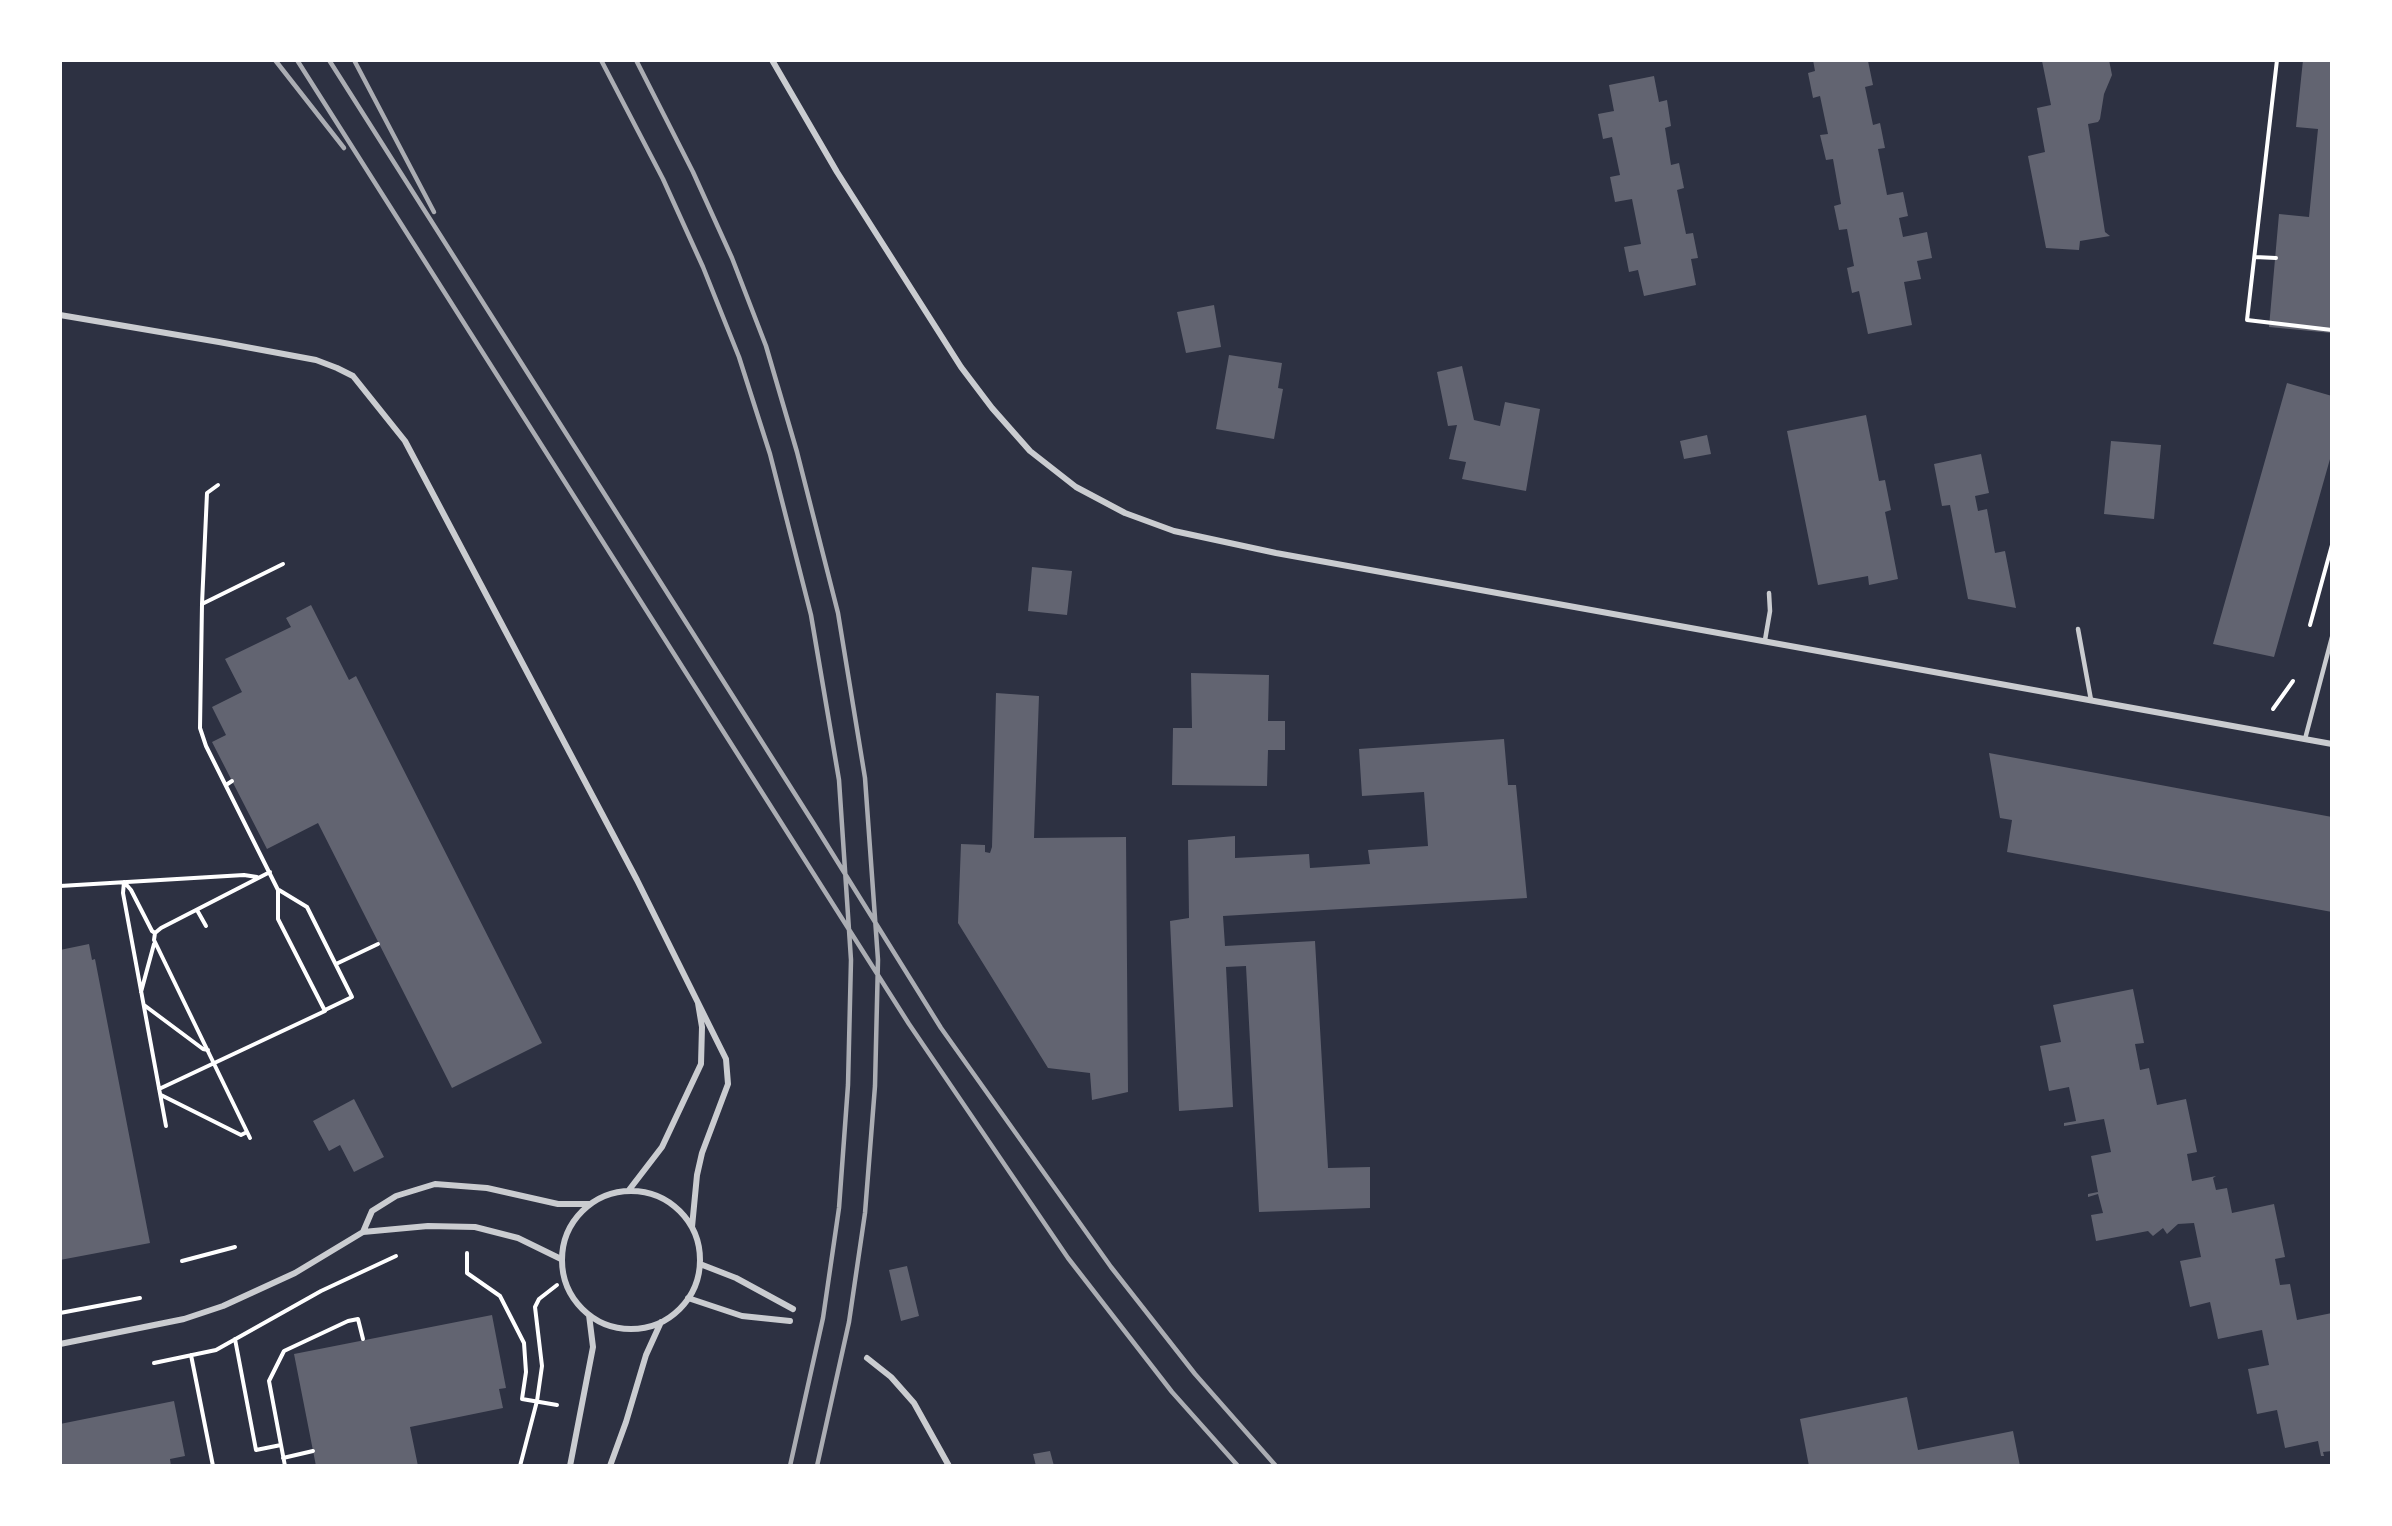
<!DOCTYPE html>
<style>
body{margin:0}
#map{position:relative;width:2392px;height:1526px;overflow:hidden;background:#2d3142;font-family:Arial,sans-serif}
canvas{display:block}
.frame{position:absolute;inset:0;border:62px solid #fff;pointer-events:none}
</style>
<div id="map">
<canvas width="2392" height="1526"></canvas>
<div class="frame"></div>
</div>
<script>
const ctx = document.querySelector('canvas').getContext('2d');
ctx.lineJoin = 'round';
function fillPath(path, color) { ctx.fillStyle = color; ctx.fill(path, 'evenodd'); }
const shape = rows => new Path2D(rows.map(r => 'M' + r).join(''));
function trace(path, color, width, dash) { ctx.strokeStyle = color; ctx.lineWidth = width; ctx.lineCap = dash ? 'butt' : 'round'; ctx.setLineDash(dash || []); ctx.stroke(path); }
fillPath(shape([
 [1813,60,1868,61,1873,85,1865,87,1873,125,1880,123,1885,148,1878,149,1887,195,1903,192,1908,216,1899,218,1903,237,1927,232,1932,258,1917,261,1921,279,1904,282,1912,325,1868,334,1859,291,1852,293,1847,268,1854,266,1847,229,1839,230,1834,206,1841,204,1833,159,1826,160,1820,135,1828,134,1820,96,1813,98,1808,73,1815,71],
 [2109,60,2112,75,2104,94,2100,119,2098,122,2088,124,2105,232,2110,236,2080,241,2079,250,2046,248,2028,156,2045,152,2037,108,2051,105,2042,61],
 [2303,60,2332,60,2332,333,2269,327,2279,214,2309,217,2318,129,2296,127],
 [1654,76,1659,102,1667,100,1671,126,1665,128,1671,165,1679,163,1684,188,1677,190,1686,234,1693,233,1698,258,1691,259,1696,285,1644,296,1638,270,1629,272,1624,247,1641,244,1632,199,1615,202,1610,177,1620,175,1612,137,1603,139,1598,114,1614,111,1609,85],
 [1214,305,1221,347,1186,353,1177,312],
 [1229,355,1282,363,1278,388,1283,389,1274,439,1216,429],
 [1462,366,1474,420,1500,426,1505,402,1540,409,1526,491,1462,479,1466,462,1449,459,1457,425,1448,426,1437,372],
 [2287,383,2332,396,2332,452,2274,657,2213,644],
 [1866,415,1879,481,1885,480,1891,510,1885,512,1898,579,1869,585,1868,576,1818,585,1787,431],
 [1707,435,1711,454,1684,459,1680,441],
 [2111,441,2161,445,2154,519,2104,514],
 [1981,454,1989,493,1975,496,1978,511,1987,509,1995,553,2005,551,2016,608,1968,599,1950,505,1942,506,1934,464],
 [1032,567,1072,571,1067,615,1028,611],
 [311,605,349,680,356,676,542,1043,452,1088,318,823,267,849,212,742,226,735,212,707,242,692,225,659,291,627,286,618],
 [1191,673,1269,675,1268,721,1285,721,1285,750,1268,750,1267,786,1172,785,1173,728,1192,728],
 [996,693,1039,696,1034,838,1126,837,1128,1092,1092,1100,1090,1073,1048,1068,958,923,961,844,985,845,985,852,990,853,992,847],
 [1504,739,1508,785,1516,785,1527,898,1223,916,1225,946,1315,941,1328,1168,1370,1167,1370,1208,1259,1212,1246,966,1226,967,1233,1107,1179,1111,1170,921,1189,918,1188,840,1235,836,1235,858,1309,854,1310,868,1370,864,1368,850,1428,846,1424,792,1362,796,1359,749],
 [1989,753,2332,817,2332,912,2007,852,2012,820,2000,818],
 [89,944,92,960,95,959,150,1243,60,1260,60,950],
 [2133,989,2144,1043,2135,1044,2140,1070,2149,1068,2157,1105,2186,1099,2197,1152,2187,1154,2192,1181,2216,1176,2213,1178,2216,1190,2227,1188,2232,1213,2274,1204,2285,1257,2275,1259,2280,1285,2290,1284,2297,1320,2332,1313,2332,1451,2323,1452,2324,1456,2321,1456,2318,1441,2285,1448,2277,1410,2257,1414,2248,1369,2269,1365,2262,1330,2218,1339,2210,1302,2190,1307,2180,1261,2201,1257,2194,1223,2178,1224,2167,1234,2163,1228,2153,1236,2148,1231,2096,1241,2091,1215,2103,1213,2098,1194,2088,1197,2088,1194,2098,1192,2091,1156,2111,1152,2104,1119,2064,1126,2064,1123,2076,1121,2069,1087,2049,1091,2040,1046,2061,1042,2053,1005],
 [354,1099,384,1157,354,1172,340,1145,329,1151,313,1121],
 [907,1266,919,1316,901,1321,889,1270],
 [492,1315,506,1388,499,1389,503,1408,410,1427,418,1466,316,1466,294,1354],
 [1907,1397,1918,1450,2013,1431,2020,1466,1809,1466,1800,1419],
 [174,1401,185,1456,170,1459,171,1466,60,1466,60,1424],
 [1050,1451,1054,1466,1036,1466,1033,1454]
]), '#626471');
trace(shape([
 [2277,60,2247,320,2332,330],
 [2255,257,2276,258],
 [218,485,207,493,202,604,283,564],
 [2310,625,2332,545],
 [2273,709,2293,681],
 [226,785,232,781],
 [124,882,123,893,166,1126],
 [124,882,131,890,152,931,155,933],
 [60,886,244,875,257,877],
 [279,890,307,907,352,997,325,1010],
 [197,910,206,926],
 [336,964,378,944],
 [141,992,154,944],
 [144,1005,203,1049,208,1050],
 [159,1089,325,1011,278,919,278,890,206,746,200,728,202,604],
 [161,1095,241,1135,247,1132],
 [250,1138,154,940,155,933,161,928,270,872],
 [467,1253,467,1273,500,1296,524,1343,526,1372,522,1399,557,1405],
 [182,1261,235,1247],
 [60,1313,140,1298],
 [235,1339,256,1450,281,1445,285,1466],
 [191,1355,213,1466],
 [154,1363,216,1350,321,1291,396,1256],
 [281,1445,269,1381,284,1351,348,1321,358,1319,363,1339],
 [283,1458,313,1451],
 [520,1466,537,1401,542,1366,535,1307,539,1299,557,1285]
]), '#fff', 4);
trace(shape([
 [2078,629,2091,700],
 [1765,640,1770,611,1769,593],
 [2305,739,2332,637]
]), '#caccd0', 4.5);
trace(shape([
 [772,60,837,172,961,367,992,408,1030,451,1076,487,1125,513,1174,531,1276,553,2332,744],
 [60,315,219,342,316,360,337,368,353,376,405,441,637,880,726,1059,728,1084,702,1153,697,1175,692,1227],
 [629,1190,662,1147,701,1064,702,1027,698,1003],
 '562 1260a69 69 0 1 1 138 0a69 69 0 1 1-138 0Z',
 [363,1232,428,1226,475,1227,518,1238,561,1259],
 [700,1264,736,1278,793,1309],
 [688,1298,742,1316,790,1321],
 [60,1344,184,1319,223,1306,295,1273,363,1232,372,1211,396,1196,435,1184,487,1188,558,1204,589,1204],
 [867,1358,891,1377,914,1403,949,1466],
 [570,1466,593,1347,589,1315],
 [610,1466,626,1422,646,1355,661,1322]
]), '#caccd0', 6);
trace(shape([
 [275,60,344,148],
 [297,60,909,1024,1068,1258,1172,1392,1238,1466],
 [329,60,814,824,941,1028,1111,1267,1195,1374,1276,1466],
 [354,60,434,212],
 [601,60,663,179,703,267,739,357,770,454,811,615,839,780,851,960,848,1085,839,1208,823,1318,790,1466],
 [636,60,693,172,732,258,766,346,797,452,838,613,865,778,878,960,875,1086,865,1213,849,1322,817,1466]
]), '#abadb3', 4.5);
</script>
